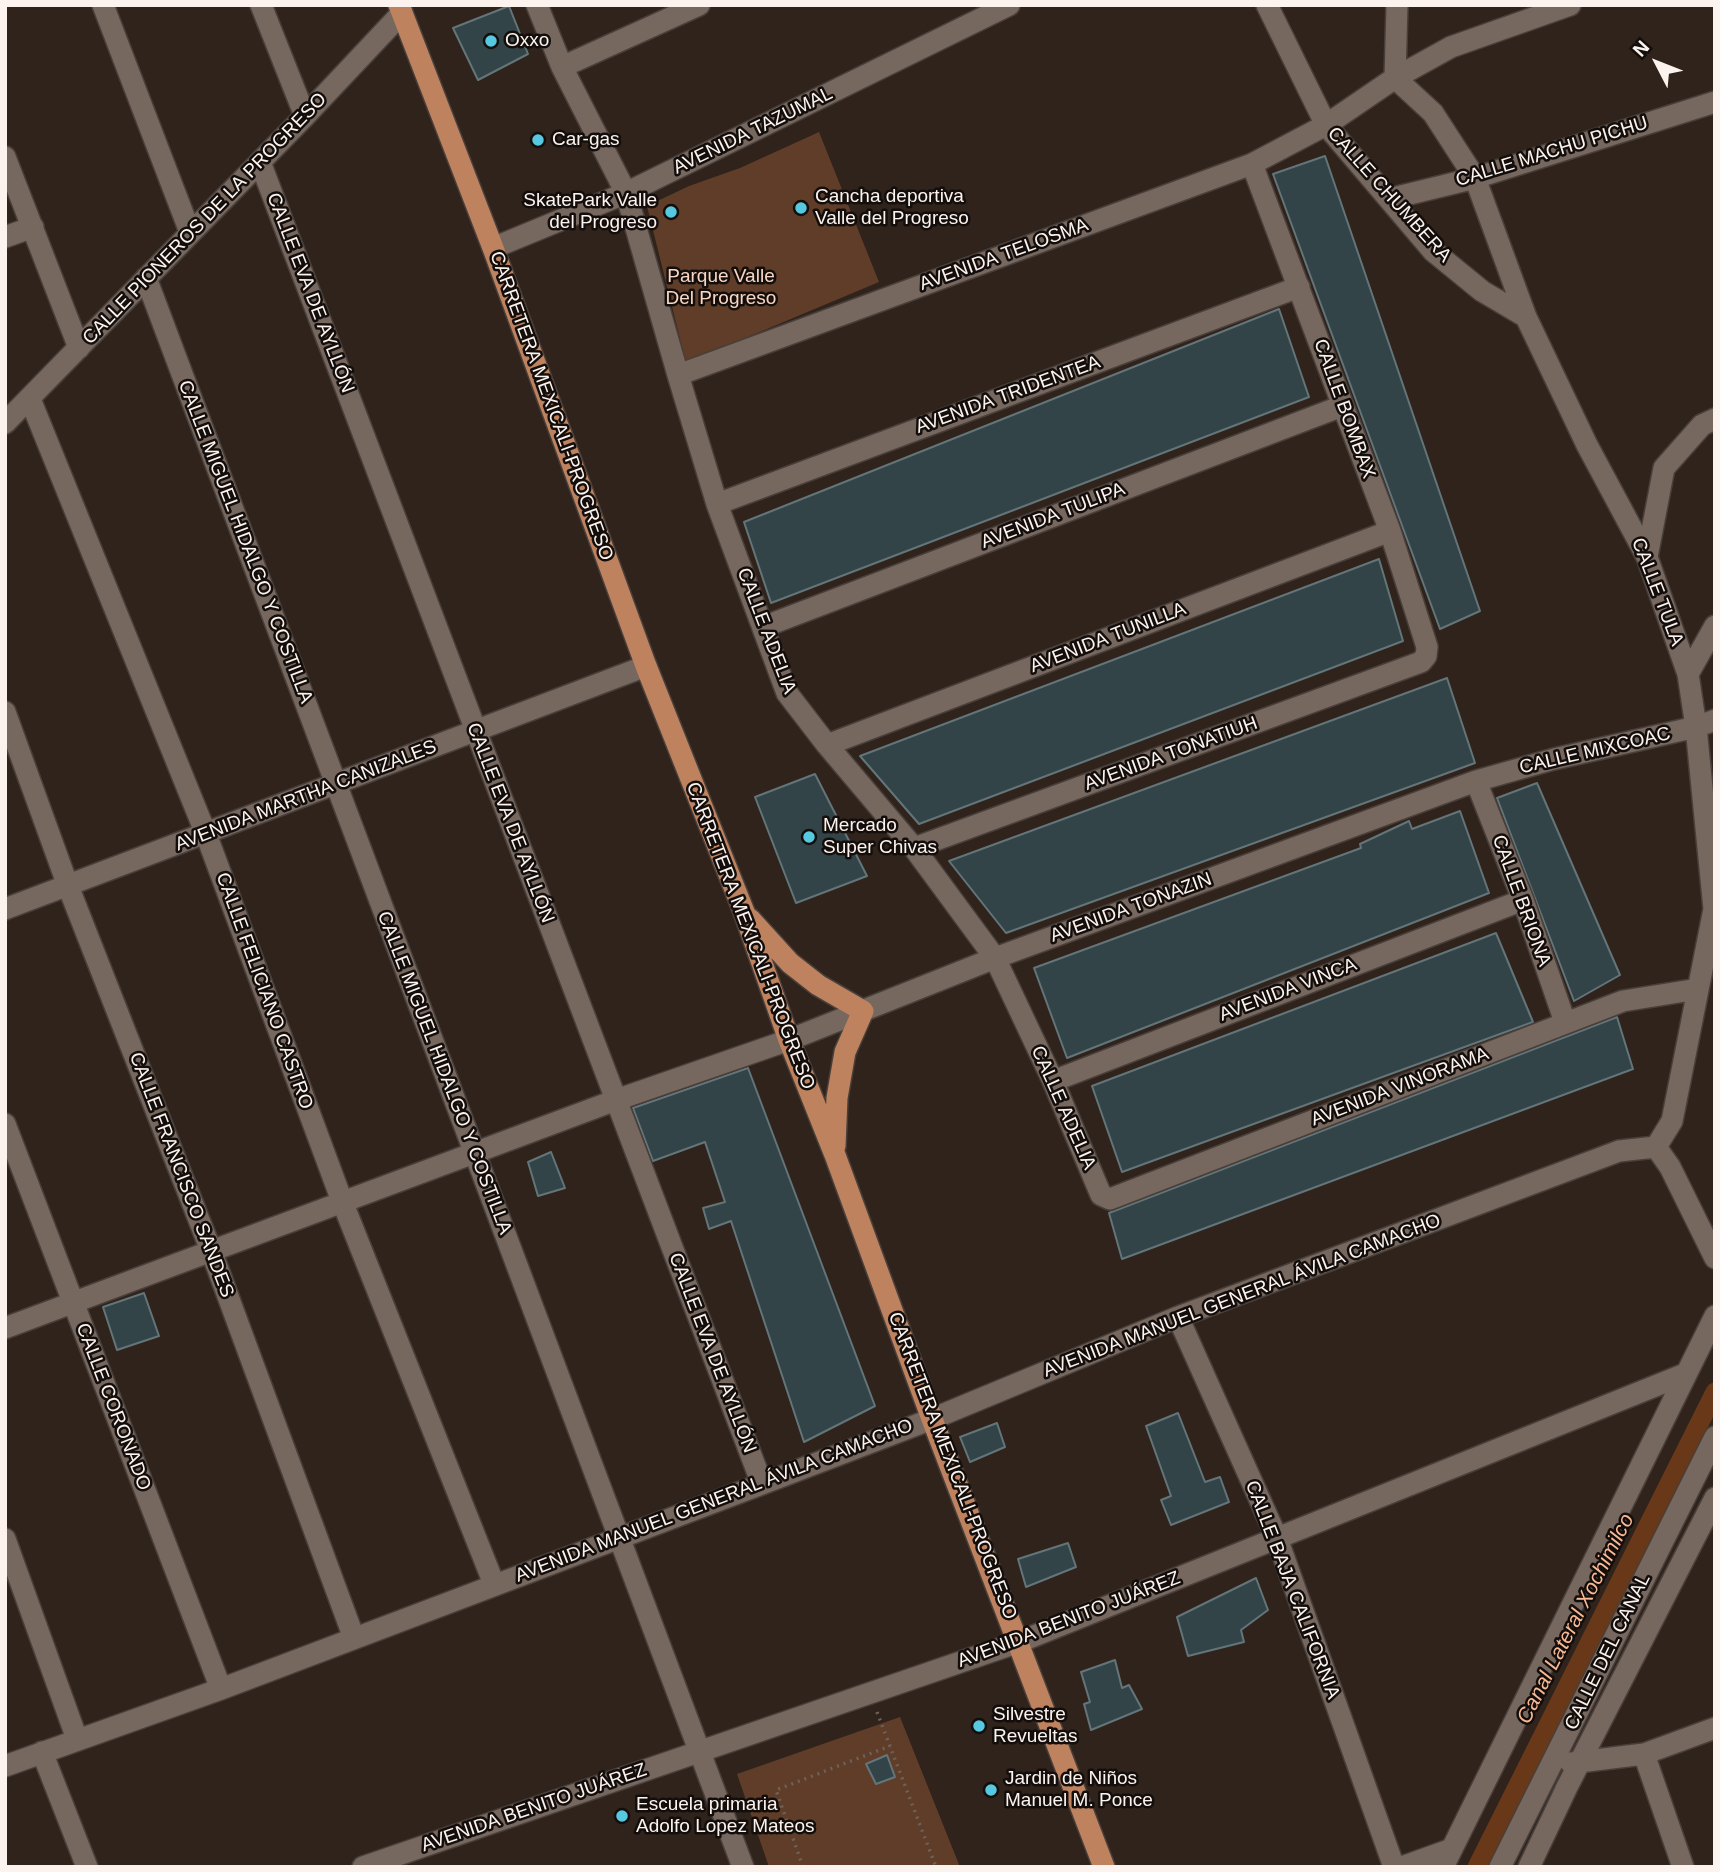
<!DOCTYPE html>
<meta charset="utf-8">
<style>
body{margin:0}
#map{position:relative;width:1720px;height:1872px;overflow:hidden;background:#2f231c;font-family:Helvetica,sans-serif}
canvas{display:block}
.frame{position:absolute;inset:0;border:7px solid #fcf3ee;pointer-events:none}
.north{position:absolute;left:1622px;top:28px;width:70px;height:70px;-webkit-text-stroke:5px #130e0b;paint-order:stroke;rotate:312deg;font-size:19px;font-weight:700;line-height:28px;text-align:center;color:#fcf3ee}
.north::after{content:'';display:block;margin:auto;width:24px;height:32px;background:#fcf3ee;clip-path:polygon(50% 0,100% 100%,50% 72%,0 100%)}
</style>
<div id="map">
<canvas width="1720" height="1872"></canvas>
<div class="frame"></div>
<div class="north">N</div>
</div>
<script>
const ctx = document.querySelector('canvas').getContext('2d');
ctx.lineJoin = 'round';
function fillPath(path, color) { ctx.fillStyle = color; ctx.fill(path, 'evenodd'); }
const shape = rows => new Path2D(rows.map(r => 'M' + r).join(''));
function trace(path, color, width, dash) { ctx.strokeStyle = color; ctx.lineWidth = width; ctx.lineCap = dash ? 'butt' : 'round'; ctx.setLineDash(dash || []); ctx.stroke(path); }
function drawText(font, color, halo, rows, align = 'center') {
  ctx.font = font + ' Helvetica,sans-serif'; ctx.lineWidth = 5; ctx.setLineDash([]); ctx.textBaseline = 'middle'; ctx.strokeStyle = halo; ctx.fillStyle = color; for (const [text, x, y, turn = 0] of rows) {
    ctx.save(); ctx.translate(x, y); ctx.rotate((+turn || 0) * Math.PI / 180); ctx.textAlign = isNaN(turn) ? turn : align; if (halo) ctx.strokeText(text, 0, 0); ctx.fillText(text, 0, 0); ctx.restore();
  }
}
fillPath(shape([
 [819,132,879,282,686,363,647,206,689,186,740,168],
 [900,1717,960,1867,769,1867,737,1774]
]), '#5f3d28');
trace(shape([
 [1477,1867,1715,1392]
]), '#693818', 19);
const building = shape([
 [509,6,528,54,478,80,453,28,509,6],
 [1325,156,1480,611,1440,629,1273,174,1325,156],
 [1279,309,1309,397,771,603,744,522,1279,309],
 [1379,559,1403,641,919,824,860,756,1379,559],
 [1447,678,1475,763,1006,933,949,861,1447,678],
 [815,774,867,876,796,903,755,797,815,774],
 [1537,783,1620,975,1574,1001,1497,798,1537,783],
 [1460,811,1489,893,1067,1058,1034,968,1361,848,1360,844,1409,821,1412,829,1460,811],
 [1496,933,1533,1022,1122,1172,1092,1086,1496,933],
 [1617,1017,1633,1069,1122,1259,1109,1213,1617,1017],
 [748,1068,875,1406,804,1442,731,1221,709,1229,703,1208,725,1202,705,1142,653,1161,633,1108,748,1068],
 [551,1152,565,1188,538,1196,528,1162,551,1152],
 [144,1293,159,1336,117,1350,103,1307,144,1293],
 [1178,1413,1205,1482,1220,1477,1229,1502,1171,1525,1161,1500,1171,1496,1146,1426,1178,1413],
 [997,1423,1005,1447,970,1462,960,1437,997,1423],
 [1068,1543,1076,1567,1026,1587,1018,1559,1068,1543],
 [1256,1578,1268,1610,1241,1630,1244,1642,1188,1656,1177,1617,1256,1578],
 [1115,1660,1122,1688,1129,1685,1142,1709,1091,1730,1084,1704,1090,1702,1081,1672,1115,1660],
 [887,1755,895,1777,876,1784,866,1764,887,1755]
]);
fillPath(building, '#334448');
trace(building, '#637579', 2);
const minor = shape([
 [103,5,190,232],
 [261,5,305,116],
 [537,5,562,67,626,193,678,375,717,504,787,693,827,745,914,848,995,958,1053,1081,1101,1195,1110,1199,1623,1001,1698,989],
 [1267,5,1326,125,1433,251,1482,291,1526,317],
 [1397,5,1395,78,1433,113,1475,178,1526,317,1587,445,1647,557,1688,674,1696,727,1714,909,1672,1121,1656,1147],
 [562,67,699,5],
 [5,157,79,348],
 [260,162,762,1484],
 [1389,199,1475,178,1715,102],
 [5,237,33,227],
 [493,248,626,193,1009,5],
 [146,278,743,1867],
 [678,375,1252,164,1326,125,1395,78,1451,47,1570,5],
 [30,399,206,834,342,1201,494,1584],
 [5,423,305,116,402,13],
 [717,504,1299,287],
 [1647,557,1664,468,1702,425,1715,419],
 [763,627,1342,406],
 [1688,674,1715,626],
 [5,712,68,886,212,1253,354,1638],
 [827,745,1390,531],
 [1476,781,1523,900,1565,1022],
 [914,848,1421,662,1426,656,1427,647,1390,531,1252,164],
 [5,909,646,666],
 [1053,1081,1523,900],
 [5,1124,221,1689],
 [1656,1147,1670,1167,1715,1258],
 [1178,1317,1277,1538,1394,1867],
 [5,1328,616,1100,789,1040,995,958,1476,781,1554,759,1696,727,1715,720],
 [5,1539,77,1739],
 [42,1752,87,1867],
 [1644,1754,1683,1867],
 [1571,1763,1644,1754,1715,1728],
 [5,1766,221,1689,762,1484,932,1419,1178,1317,1619,1151,1656,1147],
 [363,1867,1019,1642,1685,1374],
 [1402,1867,1452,1849],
 [1443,1867,1715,1316],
 [1500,1867,1715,1437],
 [1529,1867,1567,1787,1715,1498]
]);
const major = shape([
 [399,5,493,248,646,666,744,912,789,1040,835,1155,932,1419,1104,1867],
 [750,919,790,963,818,985,863,1011,845,1052,837,1098,835,1146]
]);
trace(minor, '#493f3a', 24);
trace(major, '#493f3a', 24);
trace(shape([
 [877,1712,936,1867],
 [803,1867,776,1790,890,1746]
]), '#6d625b', 3.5, [2, 5]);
trace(minor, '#76675f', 21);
trace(major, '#be825e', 21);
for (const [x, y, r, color] of [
 [491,41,7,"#56c9e1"],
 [538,140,7,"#56c9e1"],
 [801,208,7,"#56c9e1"],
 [671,212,7,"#56c9e1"],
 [809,837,7,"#56c9e1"],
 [979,1726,7,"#56c9e1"],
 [991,1790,7,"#56c9e1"],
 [622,1816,7,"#56c9e1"]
]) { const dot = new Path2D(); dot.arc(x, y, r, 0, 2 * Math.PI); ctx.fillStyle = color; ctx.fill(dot); trace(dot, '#130e0b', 2.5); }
drawText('19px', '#fcf3ee', '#130e0b', [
 ["Oxxo",505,41],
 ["Car-gas",552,140],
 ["Cancha deportiva",815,197],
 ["Valle del Progreso",815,219],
 ["SkatePark Valle",657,201,"right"],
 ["del Progreso",657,223,"right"],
 ["Mercado",823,826],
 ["Super Chivas",823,848],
 ["Silvestre",993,1715],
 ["Revueltas",993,1737],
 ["Jardin de Niños",1005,1779],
 ["Manuel M. Ponce",1005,1801],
 ["Escuela primaria",636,1805],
 ["Adolfo Lopez Mateos",636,1827]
], 'left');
drawText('19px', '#fcf3ee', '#130e0b', [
 ["AVENIDA TAZUMAL",753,131,-26],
 ["CALLE MACHU PICHU",1552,152,-17],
 ["CALLE CHUMBERA",1389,195,48],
 ["CALLE PIONEROS DE LA PROGRESO",205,219,-46],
 ["AVENIDA TELOSMA",1004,255,-20],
 ["CALLE EVA DE AYLLÓN",310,293,69],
 ["AVENIDA TRIDENTEA",1008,395,-20],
 ["CARRETERA MEXICALI-PROGRESO",551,406,70],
 ["CALLE BOMBAX",1344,409,70],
 ["AVENIDA TULIPA",1053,516,-21],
 ["CALLE MIGUEL HIDALGO Y COSTILLA",245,542,69],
 ["CALLE TULA",1657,592,69],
 ["CALLE ADELIA",766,631,69],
 ["AVENIDA TUNILLA",1108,638,-21],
 ["CALLE MIXCOAC",1595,751,-13],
 ["AVENIDA TONATIUH",1171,754,-20],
 ["AVENIDA MARTHA CANIZALES",306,796,-21],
 ["CALLE EVA DE AYLLÓN",510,823,69],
 ["CALLE BRIONA",1521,901,70],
 ["AVENIDA TONAZIN",1131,908,-20],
 ["CARRETERA MEXICALI-PROGRESO",750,936,69],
 ["AVENIDA VINCA",1288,990,-21],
 ["CALLE FELICIANO CASTRO",264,991,70],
 ["CALLE MIGUEL HIDALGO Y COSTILLA",444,1073,69],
 ["AVENIDA VINORAMA",1400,1087,-21],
 ["CALLE ADELIA",1063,1108,66],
 ["CALLE FRANCISCO SANDES",181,1175,69],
 ["AVENIDA MANUEL GENERAL ÁVILA CAMACHO",1242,1296,-21],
 ["CALLE EVA DE AYLLÓN",712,1353,69],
 ["CALLE CORONADO",113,1407,69],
 ["CARRETERA MEXICALI-PROGRESO",952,1466,69],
 ["AVENIDA MANUEL GENERAL ÁVILA CAMACHO",714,1501,-21],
 ["CALLE BAJA CALIFORNIA",1292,1590,69],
 ["AVENIDA BENITO JUÁREZ",1069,1620,-21],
 ["CALLE DEL CANAL",1608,1652,-64],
 ["AVENIDA BENITO JUÁREZ",534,1808,-19]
]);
drawText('19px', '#f7d6c3', '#130e0b', [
 ["Parque Valle",721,277],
 ["Del Progreso",721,299]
]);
drawText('italic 21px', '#f9b994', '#130e0b', [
 ["Canal Lateral Xochimilco",1576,1619,-63]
]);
</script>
